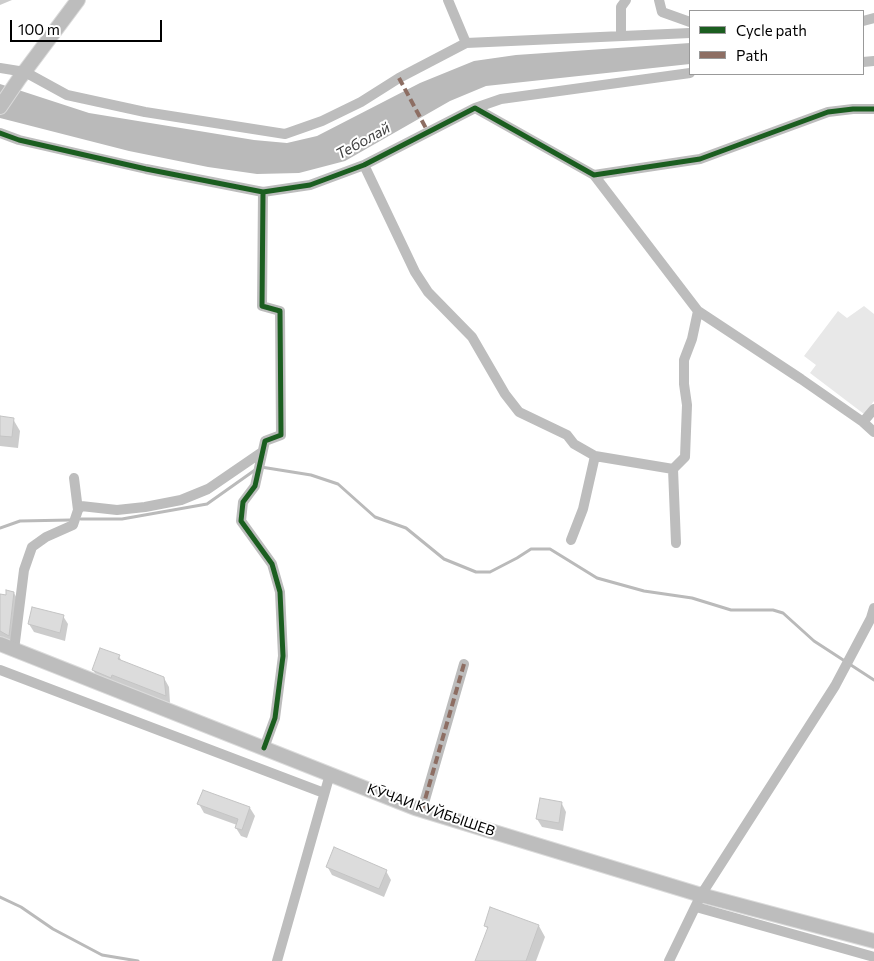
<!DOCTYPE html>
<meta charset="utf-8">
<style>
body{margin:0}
#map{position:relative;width:874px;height:961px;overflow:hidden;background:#fff;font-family:Commissioner,sans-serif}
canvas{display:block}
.legend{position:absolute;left:689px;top:10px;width:175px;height:65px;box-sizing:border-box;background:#fff;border:1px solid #999;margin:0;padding:6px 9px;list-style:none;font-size:15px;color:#000}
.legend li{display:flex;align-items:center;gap:10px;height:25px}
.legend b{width:25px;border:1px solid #999}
.scale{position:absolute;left:10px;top:20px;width:152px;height:22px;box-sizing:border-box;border:2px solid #000;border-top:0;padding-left:6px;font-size:15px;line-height:18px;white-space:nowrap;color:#000;-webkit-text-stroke:4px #fff;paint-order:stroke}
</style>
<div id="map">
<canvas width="874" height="961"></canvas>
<ul class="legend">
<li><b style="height:6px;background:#1b5e20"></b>Cycle path</li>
<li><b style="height:6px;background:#8d6e63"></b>Path</li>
</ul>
<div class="scale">100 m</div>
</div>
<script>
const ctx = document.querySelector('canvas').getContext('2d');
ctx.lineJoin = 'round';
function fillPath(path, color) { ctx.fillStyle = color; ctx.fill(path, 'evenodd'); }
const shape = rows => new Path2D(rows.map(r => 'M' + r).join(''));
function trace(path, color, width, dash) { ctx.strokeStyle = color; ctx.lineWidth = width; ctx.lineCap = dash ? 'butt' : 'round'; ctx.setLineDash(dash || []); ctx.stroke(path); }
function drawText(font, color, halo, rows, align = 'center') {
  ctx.font = font + ' Commissioner,sans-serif'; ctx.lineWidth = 4; ctx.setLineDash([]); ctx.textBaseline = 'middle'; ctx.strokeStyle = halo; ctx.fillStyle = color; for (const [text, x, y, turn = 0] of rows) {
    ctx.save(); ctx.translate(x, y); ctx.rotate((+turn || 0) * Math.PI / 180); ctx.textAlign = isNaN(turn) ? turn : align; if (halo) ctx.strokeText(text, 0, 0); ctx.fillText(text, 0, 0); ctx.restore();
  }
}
fillPath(shape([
 [864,306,874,314,874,401,864,414,810,373,816,365,804,356,838,311,847,318]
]), '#e8e8e8');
fillPath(shape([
 [690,43,690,64,486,86,450,101,345,161,299,173,257,174,208,167,129,151,0,118,0,84,89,113,254,140,287,143,317,136,420,83,474,61,516,55]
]), '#bababa');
fillPath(shape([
 [0,0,12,0,0,5],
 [0,418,13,419,20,431,18,448,0,446],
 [14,593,20,604,15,645,0,637,0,595,7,597],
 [63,616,68,624,65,641,34,632,29,624],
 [119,656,122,662,164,678,169,687,170,703,116,683,98,678,93,670],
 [199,804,250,808,255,816,247,838,241,836,236,828,237,825,204,813],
 [562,804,566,812,563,831,542,827,537,819],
 [327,866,386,871,391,880,384,897,332,875],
 [485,925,539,926,545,937,536,961,477,961,488,930]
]), '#0003');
trace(shape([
 [261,467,311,475,338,484,375,517,406,528,444,559,476,572,490,572,517,558,531,549,550,549,597,578,644,591,692,598,731,610,773,610,783,613,814,641,874,680],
 [81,519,122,519,207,504,255,470],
 [0,528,20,521,70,520],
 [0,897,21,907,53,929,102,955,138,961]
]), '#bababa', 3);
const building = shape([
 [0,416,14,418,12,437,0,436,0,416],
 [6,590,14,592,9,636,0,631,0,594,6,595,6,590],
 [32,607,64,615,60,633,28,624,32,607],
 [100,648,120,655,118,659,164,677,166,696,112,675,111,678,92,670,100,648],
 [203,790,250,807,242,830,235,828,238,819,197,804,203,790],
 [540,798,562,802,559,823,536,819,540,798],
 [334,847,387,870,379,889,326,867,334,847],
 [490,907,539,925,526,961,475,961,488,927,484,926,490,907]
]);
fillPath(building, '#dcdcdc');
trace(building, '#c4c4c4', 1);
const major = shape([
 [0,107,19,79,78,0],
 [0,644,415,808,701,895,874,941]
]);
trace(major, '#dbdbdb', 16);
trace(shape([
 [448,0,466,43],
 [659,0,662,12,690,22],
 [863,21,874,18],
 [621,36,621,7,626,0],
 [863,62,874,61],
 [0,68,25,72,67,95,145,112,285,134,322,121,361,102,399,78,466,43,690,33],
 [475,108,501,99,690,73],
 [0,133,19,140,146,169,263,192,310,185,364,165,475,108,594,175,700,159,828,112,853,109,874,109],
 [364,165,415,272,428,292,472,337,505,394,519,412,567,435,574,444,595,456,673,469],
 [594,175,698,311,801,379,863,422,874,432],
 [263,192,262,306,280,311,281,435,265,441,255,486,243,502,241,521,272,564,280,592,283,656,275,718,264,748],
 [863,422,874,409],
 [74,478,78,510],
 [571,540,583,509,595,456],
 [676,543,673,469,685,457,687,405,684,384,684,360,692,339,698,311],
 [14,650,24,570,32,547,46,537,73,525,78,510,81,506,117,510,145,507,181,500,208,489,262,452],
 [0,670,324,793],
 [422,810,464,664],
 [696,907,874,957],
 [277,961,330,774],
 [669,961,701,895,835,686,871,618,874,608]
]), '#bdbdbd', 10);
trace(major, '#bdbdbd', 14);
trace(shape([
 [399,78,428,132],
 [422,810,464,664]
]), '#8d6e63', 4, [8, 4]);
trace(shape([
 [0,133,19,140,146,169,263,192,310,185,364,165,475,108,594,175,700,159,828,112,853,109,874,109],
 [263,192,262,306,280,311,281,435,265,441,255,486,243,502,241,521,272,564,280,592,283,656,275,718,264,748]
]), '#1b5e20', 5);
drawText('14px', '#000', '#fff', [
 ["КӮЧАИ КУЙБЫШЕВ",431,810,19]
]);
drawText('italic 15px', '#3e3e3e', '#fff', [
 ["Теболай",363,141,-29]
]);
</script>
